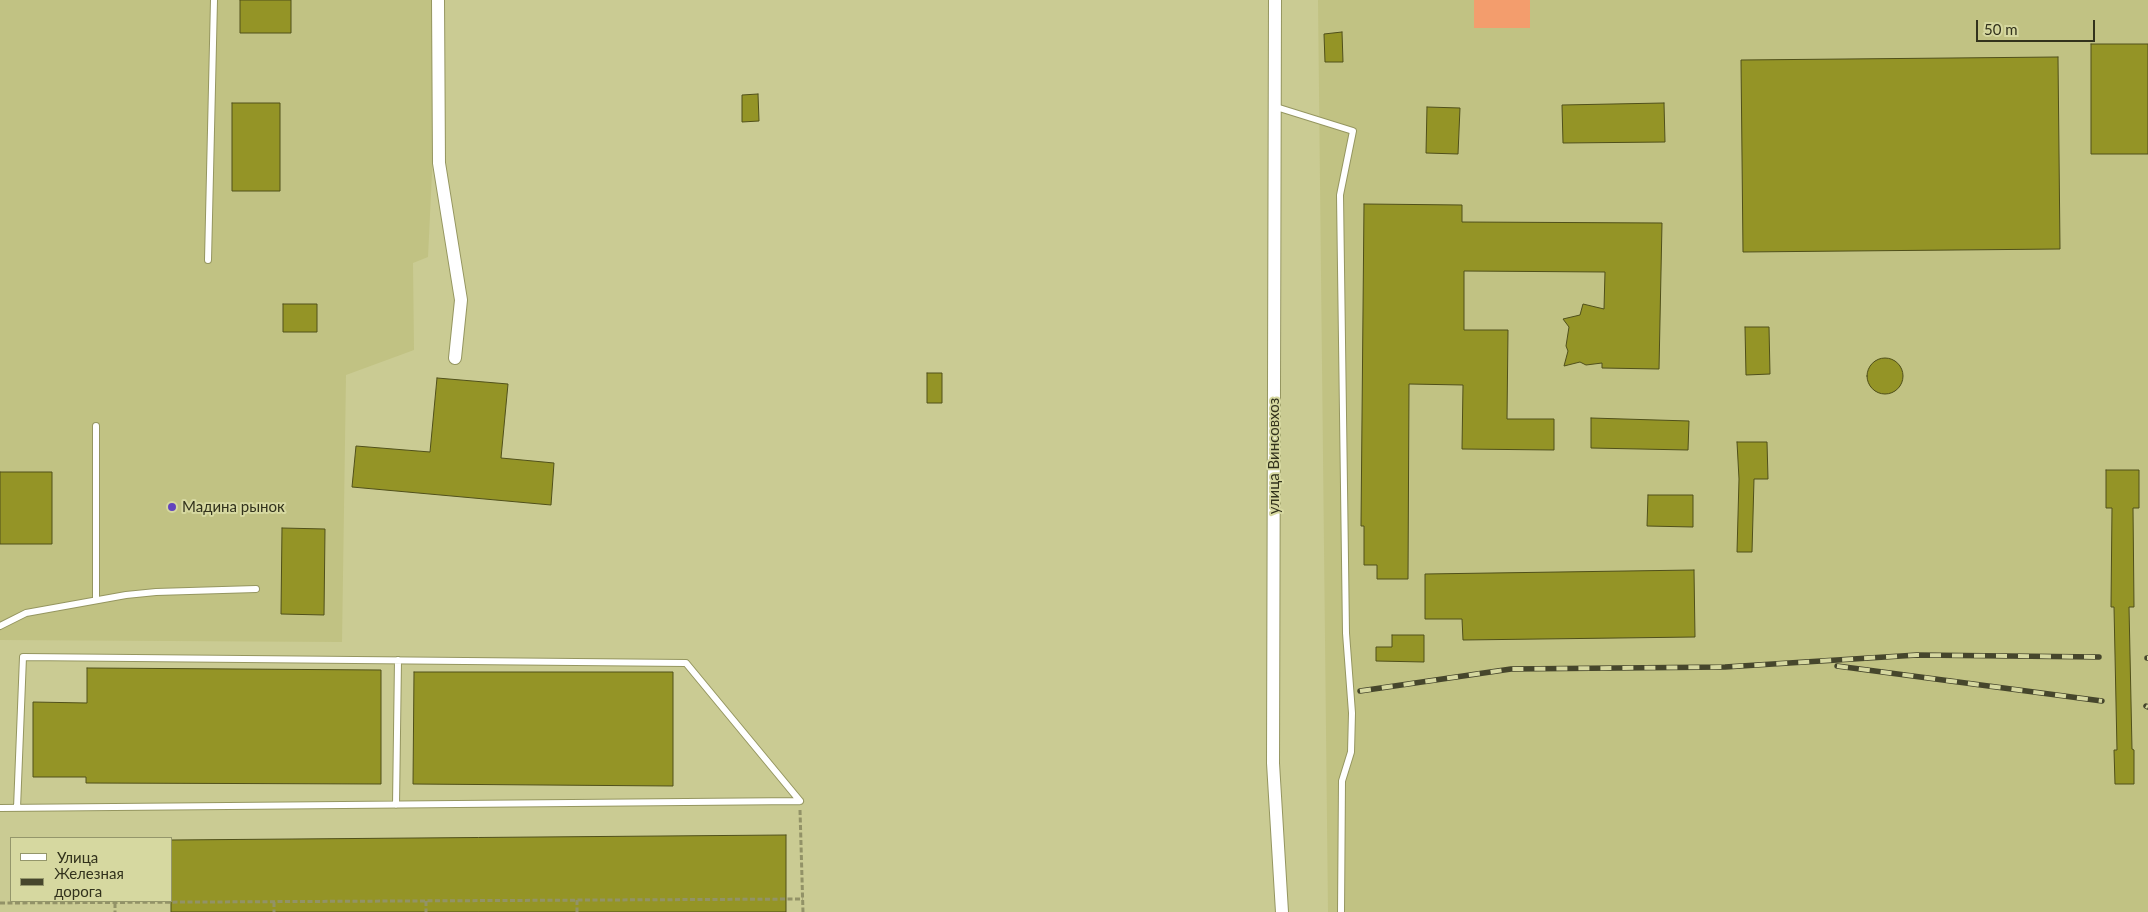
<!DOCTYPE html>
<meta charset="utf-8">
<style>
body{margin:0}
#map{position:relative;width:2148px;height:912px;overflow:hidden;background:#cacb93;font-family:Lato,sans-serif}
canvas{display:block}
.legend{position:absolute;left:10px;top:837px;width:162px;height:65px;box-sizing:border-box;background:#d6d8a0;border:1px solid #94966b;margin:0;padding:6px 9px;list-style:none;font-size:15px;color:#32321c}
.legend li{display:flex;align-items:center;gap:10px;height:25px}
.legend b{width:25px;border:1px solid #94966b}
.scale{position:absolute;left:1976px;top:20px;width:119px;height:22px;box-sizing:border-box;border:2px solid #32321c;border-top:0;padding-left:6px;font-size:15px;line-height:18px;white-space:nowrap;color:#32321c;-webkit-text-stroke:4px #d6d8a0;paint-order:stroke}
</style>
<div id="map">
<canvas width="2148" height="912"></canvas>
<ul class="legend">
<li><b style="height:6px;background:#fff"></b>Улица</li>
<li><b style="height:6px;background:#46462c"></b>Железная дорога</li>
</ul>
<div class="scale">50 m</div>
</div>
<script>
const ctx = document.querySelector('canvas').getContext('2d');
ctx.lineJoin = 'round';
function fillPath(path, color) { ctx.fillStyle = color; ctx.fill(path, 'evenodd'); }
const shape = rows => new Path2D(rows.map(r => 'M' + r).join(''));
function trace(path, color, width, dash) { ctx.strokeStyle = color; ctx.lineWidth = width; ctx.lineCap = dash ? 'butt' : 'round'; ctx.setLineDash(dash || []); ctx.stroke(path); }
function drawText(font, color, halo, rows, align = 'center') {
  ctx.font = font + ' Lato,sans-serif'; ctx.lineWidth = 4; ctx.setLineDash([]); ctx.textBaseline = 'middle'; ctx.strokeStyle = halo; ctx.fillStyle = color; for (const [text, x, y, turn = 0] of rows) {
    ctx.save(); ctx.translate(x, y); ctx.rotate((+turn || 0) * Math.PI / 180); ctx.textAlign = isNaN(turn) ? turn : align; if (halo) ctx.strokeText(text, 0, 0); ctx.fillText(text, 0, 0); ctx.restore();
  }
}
fillPath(shape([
 [0,0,435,0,436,88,428,257,413,263,414,350,346,375,342,642,0,640],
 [1318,0,2148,0,2148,912,1328,912]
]), '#c1c283');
fillPath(shape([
 [1474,0,1530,0,1530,28,1474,28]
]), '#f39d6d');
const building = shape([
 [240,0,291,0,291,33,240,33,240,0],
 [1342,32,1343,62,1325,62,1324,34,1342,32],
 [2091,44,2148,44,2148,154,2091,154,2091,44],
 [2058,57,2060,249,1743,252,1741,60,2058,57],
 [758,94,759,121,742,122,742,95,758,94],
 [232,103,280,103,280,191,232,191,232,103],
 [1664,103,1665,142,1563,143,1562,105,1664,103],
 [1427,107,1460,108,1458,154,1426,153,1427,107],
 [1364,204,1462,205,1462,222,1662,223,1659,369,1602,368,1602,363,1586,365,1580,362,1564,366,1568,351,1566,346,1569,327,1563,319,1580,315,1583,304,1604,309,1605,272,1464,271,1464,330,1508,330,1507,419,1554,419,1554,450,1462,449,1463,385,1409,384,1408,579,1377,579,1377,565,1364,565,1364,526,1361,526,1364,204],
 [283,304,317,304,317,332,283,332,283,304],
 [1745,327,1769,327,1770,374,1746,375,1745,327],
 '1867 376a18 18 0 1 1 36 0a18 18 0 1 1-36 0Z',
 [927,373,942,373,942,403,927,403,927,373],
 [437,378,508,384,501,458,554,463,551,505,352,487,356,446,430,452,437,378],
 [1591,418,1689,421,1688,450,1591,448,1591,418],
 [1737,442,1767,442,1768,479,1754,479,1752,552,1737,552,1739,479,1737,442],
 [2106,470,2139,470,2139,508,2133,508,2134,607,2129,607,2132,749,2134,750,2134,784,2115,784,2114,750,2117,750,2114,607,2111,607,2112,508,2106,508,2106,470],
 [0,472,52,472,52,544,0,544,0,472],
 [1648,495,1693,495,1693,527,1647,526,1648,495],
 [282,528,325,529,324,615,281,614,282,528],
 [1694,570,1695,637,1463,640,1462,619,1425,619,1425,574,1694,570],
 [1392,635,1424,635,1424,662,1376,661,1376,647,1392,647,1392,635],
 [87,668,381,670,381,784,86,783,86,777,33,777,33,702,87,703,87,668],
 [414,672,673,672,673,786,413,784,414,672],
 [786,835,786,912,171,912,171,840,786,835]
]);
fillPath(building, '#949426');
trace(building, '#50501b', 1);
const lane = shape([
 [1276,107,1353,131,1340,195,1346,633,1352,713,1351,752,1342,781,1341,912],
 [208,260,214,0],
 [96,426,96,600],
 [0,626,26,613,126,595,156,592,256,589],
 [396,805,398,660],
 [0,808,800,801],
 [17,808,23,657,686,663,800,801]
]);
const street = shape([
 [438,0,439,163,461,300,455,358],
 [1275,0,1273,763,1282,912]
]);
trace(lane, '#959660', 8);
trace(street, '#959660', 14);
trace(shape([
 [800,810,803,912],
 [577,900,577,912],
 [426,901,426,912],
 [274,902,274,912],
 [0,903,803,899],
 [115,903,115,912]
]), '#929267', 3, [5, 2.5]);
trace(lane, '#fff', 6);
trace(street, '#fff', 12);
const rail = shape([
 [2147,658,2148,658],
 [1837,666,2102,701],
 [1360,691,1511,669,1725,667,1917,655,2099,657],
 [2146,706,2148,707]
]);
trace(rail, '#46462c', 5.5);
trace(rail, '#d6d8a0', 4, [11]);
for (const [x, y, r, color] of [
 [172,507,5,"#6244bd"]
]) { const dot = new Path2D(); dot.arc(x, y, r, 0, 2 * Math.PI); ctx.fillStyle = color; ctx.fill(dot); trace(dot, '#d6d8a0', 2); }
drawText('15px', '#32321c', '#d6d8a0', [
 ["улица Винсовхоз",1274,456,-90]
]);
drawText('15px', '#32321c', '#d6d8a0', [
 ["Мадина рынок",182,507]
], 'left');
</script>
